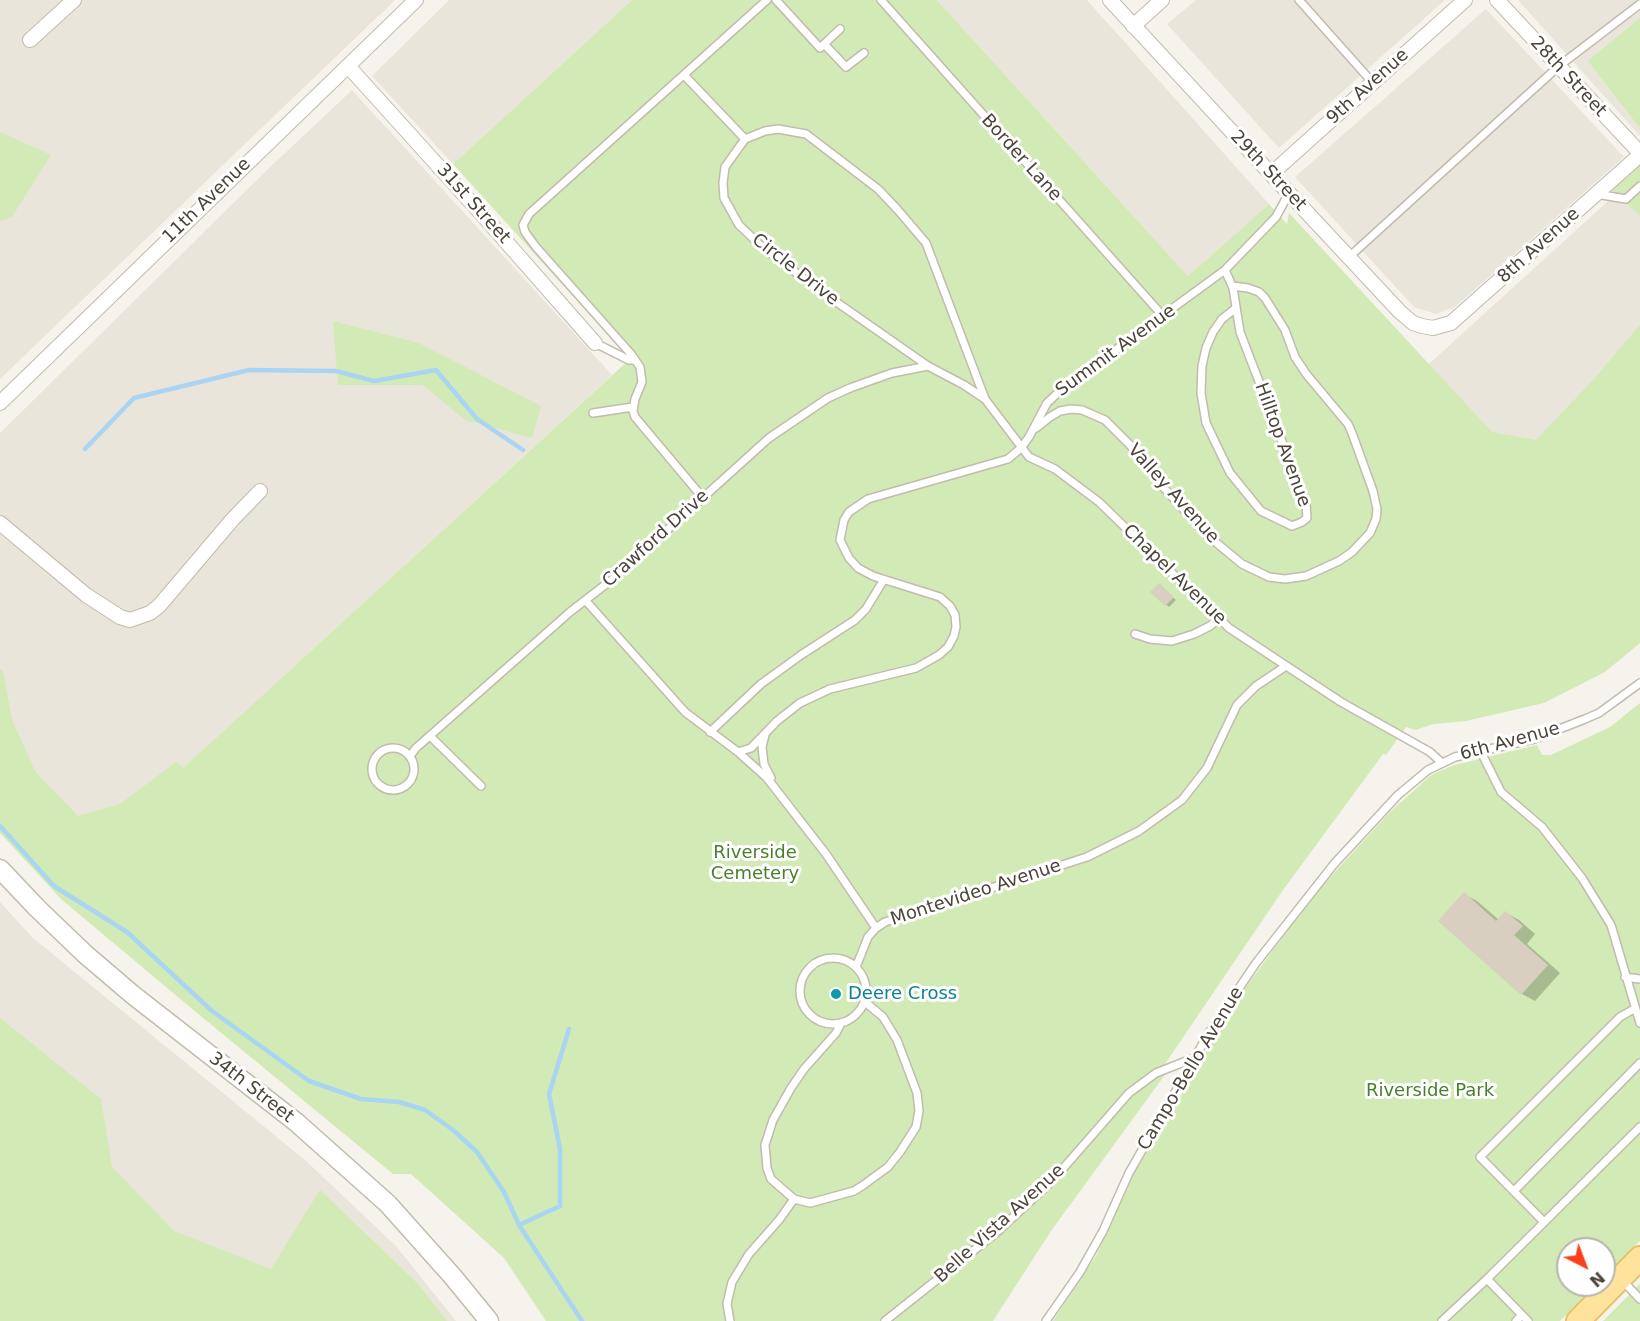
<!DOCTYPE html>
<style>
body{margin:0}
#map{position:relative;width:1640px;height:1321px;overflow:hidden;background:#f6f3ec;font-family:"DejaVu Sans",sans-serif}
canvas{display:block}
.north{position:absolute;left:1556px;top:1237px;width:60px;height:60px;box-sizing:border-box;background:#fff;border:2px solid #b7b4b0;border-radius:50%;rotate:138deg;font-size:16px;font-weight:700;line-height:24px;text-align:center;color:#4b4439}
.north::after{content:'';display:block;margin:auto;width:21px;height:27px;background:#fc3f1d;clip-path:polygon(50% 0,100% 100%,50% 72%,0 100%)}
</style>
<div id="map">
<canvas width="1640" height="1321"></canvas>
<div class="north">N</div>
</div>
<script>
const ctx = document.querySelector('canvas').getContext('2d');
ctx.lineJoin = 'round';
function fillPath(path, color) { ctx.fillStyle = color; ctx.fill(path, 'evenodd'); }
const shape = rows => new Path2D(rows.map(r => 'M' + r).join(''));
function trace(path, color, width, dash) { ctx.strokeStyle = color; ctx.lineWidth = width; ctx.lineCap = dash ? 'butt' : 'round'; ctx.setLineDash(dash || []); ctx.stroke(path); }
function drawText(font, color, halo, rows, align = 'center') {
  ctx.font = font + ' "DejaVu Sans",sans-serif'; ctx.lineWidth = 6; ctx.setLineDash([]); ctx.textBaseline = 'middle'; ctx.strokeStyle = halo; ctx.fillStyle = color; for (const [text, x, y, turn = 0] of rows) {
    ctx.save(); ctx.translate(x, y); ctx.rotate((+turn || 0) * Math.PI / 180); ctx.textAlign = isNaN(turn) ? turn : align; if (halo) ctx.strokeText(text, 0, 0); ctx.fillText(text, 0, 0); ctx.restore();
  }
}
fillPath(shape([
 [0,0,395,0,0,379],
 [449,0,632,0,453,164,372,76],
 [937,0,1087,0,1269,204,1188,276],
 [1196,0,1445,0,1279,148,1167,24],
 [1518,0,1640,0,1640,136],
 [1486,9,1624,157,1455,307,1436,314,1414,307,1295,177],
 [352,90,612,375,59,882,0,821,0,433,266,171],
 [1640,172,1640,544,1603,576,1420,372],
 [0,902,33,938,305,1160,396,1246,456,1321,0,1321]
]), '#eae5da');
fillPath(shape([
 [632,0,937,0,1188,276,1269,204,1287,224,1289,213,1492,432,1536,440,1595,378,1640,325,1640,643,1605,672,1544,703,1466,721,1434,724,1415,730,1406,727,1386,755,1383,754,1283,890,1165,1064,1167,1072,1051,1231,993,1321,546,1321,504,1258,411,1174,393,1174,197,1013,61,899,0,833,0,669,3,671,12,720,36,773,78,816,120,804,176,762,183,768,630,359,453,164],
 [1640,18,1640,128,1588,61],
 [0,132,51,155,12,217,0,221],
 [1640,165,1640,216,1612,190],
 [333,321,419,343,541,406,532,438,465,420,423,385,338,385],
 [1640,703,1640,1241,1604,1277,1604,1249,1568,1249,1568,1285,1596,1285,1560,1321,1053,1321,1096,1256,1138,1165,1175,1106,1229,1010,1312,897,1390,812,1430,776,1442,770,1455,765,1537,745,1542,755,1551,755,1610,727],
 [0,1018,101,1099,112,1167,174,1231,271,1269,320,1190,417,1283,447,1321,0,1321],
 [1640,1284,1640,1321,1603,1321]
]), '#d2eab5');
fillPath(shape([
 [1161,586,1176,600,1169,607,1152,592],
 [1464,894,1477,901,1499,920,1506,913,1519,920,1535,934,1527,944,1560,973,1535,1001,1522,994,1440,921]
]), '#0003');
trace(shape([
 [85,449,134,398,249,370,336,371,374,381,436,370,477,419,523,450],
 [0,826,54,886,127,932,212,1011,309,1081,361,1099,399,1102,425,1110,453,1130,477,1152,504,1192,519,1225,582,1321],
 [519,1225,560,1206,560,1149,549,1094,569,1029]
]), '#a9d4f2', 4.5);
fillPath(shape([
 [1159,583,1174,597,1165,606,1150,592],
 [1464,892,1496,921,1505,911,1523,926,1514,935,1548,965,1521,995,1438,921]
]), '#d8cfc1');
const service = shape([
 [776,0,820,48,840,29],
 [881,0,1162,315],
 [1299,0,1373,83],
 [824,44,846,67,864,53],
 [684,75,745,139],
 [1596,194,1626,199,1640,186],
 [1349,257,1559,66,1640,4],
 [1225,270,1233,288,1240,332,1306,504,1307,518,1302,522,1292,526,1261,511,1230,473,1206,423,1201,393,1202,366,1206,348,1213,332,1222,319,1236,308],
 [595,343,629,360,635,360],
 [985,399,926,243,897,209,878,189,806,134,778,129,765,131,745,139,725,167,723,183,724,198,739,225,760,245,812,285,928,366,964,385,985,399,1029,457,1055,469,1099,502,1229,628,1341,702,1430,752,1441,762],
 [593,413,633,407],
 [1036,428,1050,417,1060,411,1071,409,1082,410,1105,420,1130,445,1164,488,1207,535,1242,564,1269,577,1285,579,1306,576,1339,561,1352,552,1370,533,1376,519,1377,509,1373,491,1352,433,1348,424,1307,375,1295,357,1285,330,1265,298,1259,292,1248,288,1232,286],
 [703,498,635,417,633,411,635,399,642,382,640,367,631,354,536,247,525,232,523,225,529,214,767,0],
 [586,601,685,712,738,752,767,778,826,854,876,928,885,922,1087,857,1139,831,1182,800,1207,768,1237,705,1256,686,1286,666],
 [1135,634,1150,639,1172,641,1194,634,1210,626,1218,619],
 [710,732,761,684,801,655,855,620,866,609,883,581],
 [765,735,762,747,764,764,771,778],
 [430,736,481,786],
 '372 769a21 21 0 1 1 42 0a21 21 0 1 1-42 0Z',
 [1480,750,1501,792,1542,827,1582,878,1611,925,1640,1023],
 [738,752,751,748,777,721,800,703,830,689,916,668,939,655,948,647,954,636,956,627,955,615,950,606,940,597,873,576,858,568,849,558,840,540,844,520,849,512,868,499,1008,459,1021,448,1029,437,1047,403,1062,389,1225,270,1276,217,1289,193],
 [410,756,416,748,570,612,614,578,769,438,828,398,850,388,892,373,928,366],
 '800 991a33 33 0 1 1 66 0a33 33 0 1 1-66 0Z',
 [856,967,868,937,876,928],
 [1625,977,1640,979],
 [841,1023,836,1033,804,1069,791,1088,773,1120,765,1145,767,1168,771,1179,794,1199,810,1203,854,1191,862,1186,888,1167,900,1152,916,1127,919,1111,917,1093,897,1040,883,1017,864,1001],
 [1514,1191,1640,1063],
 [1544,1222,1480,1157,1620,1017,1634,1009],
 [1487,1279,1640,1127],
 [1623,1281,1640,1299],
 [730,1321,727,1304,732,1282,749,1254,779,1220,794,1199],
 [885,1321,997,1232,1053,1180,1129,1093,1156,1073,1194,1058],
 [1046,1321,1080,1272,1103,1231,1129,1173,1210,1031,1256,963,1334,864,1398,795,1428,770,1455,757,1534,739,1585,719,1599,713,1640,683],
 [1442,1321,1487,1279,1522,1315],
 [1516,1321,1522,1315,1528,1321]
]);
const minor = shape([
 [1110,0,1271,174,1400,312,1413,323,1422,326,1433,328,1451,323,1640,155],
 [1497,0,1640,153],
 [1133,26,1162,0],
 [30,40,74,0],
 [348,66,487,220,595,343],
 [1271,174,1465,0],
 [0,403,416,0],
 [0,523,86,595,120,617,130,620,150,613,159,606,232,520,260,491]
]);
const tertiary = shape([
 [0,869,37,908,85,954,133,995,296,1122,388,1204,454,1278,489,1321]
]);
const primary = shape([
 [1578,1321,1640,1258]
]);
trace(service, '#c2bbae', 10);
trace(minor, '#c2bbae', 16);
trace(tertiary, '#c2bbae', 21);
trace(primary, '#e6c16a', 26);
trace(service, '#fff', 7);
trace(minor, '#fff', 14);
trace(tertiary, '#fff', 18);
trace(primary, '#ffe39c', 22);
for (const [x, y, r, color] of [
 [836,994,6,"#0f9aa8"]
]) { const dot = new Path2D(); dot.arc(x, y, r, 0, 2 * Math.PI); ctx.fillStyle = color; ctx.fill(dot); trace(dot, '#fff', 2); }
drawText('18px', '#4b4439', '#fff', [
 ["28th Street",1568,77,47],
 ["9th Avenue",1368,87,-42],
 ["Border Lane",1021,158,48],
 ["29th Street",1268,171,47],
 ["11th Avenue",207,201,-44],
 ["31st Street",473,204,48],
 ["8th Avenue",1539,246,-42],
 ["Circle Drive",795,270,38],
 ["Summit Avenue",1116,351,-36],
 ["Hilltop Avenue",1282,445,70],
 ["Valley Avenue",1173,494,48],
 ["Crawford Drive",656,539,-42],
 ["Chapel Avenue",1174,575,44],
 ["6th Avenue",1510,742,-15],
 ["Montevideo Avenue",976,893,-18],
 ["Campo-Bello Avenue",1191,1069,-59],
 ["34th Street",251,1088,38],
 ["Belle Vista Avenue",1000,1224,-42]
]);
drawText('18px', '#4a7f2a', '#fff', [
 ["Riverside",755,853],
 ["Cemetery",755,874],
 ["Riverside Park",1430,1091]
]);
drawText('18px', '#0d838f', '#fff', [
 ["Deere Cross",848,994]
], 'left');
</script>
